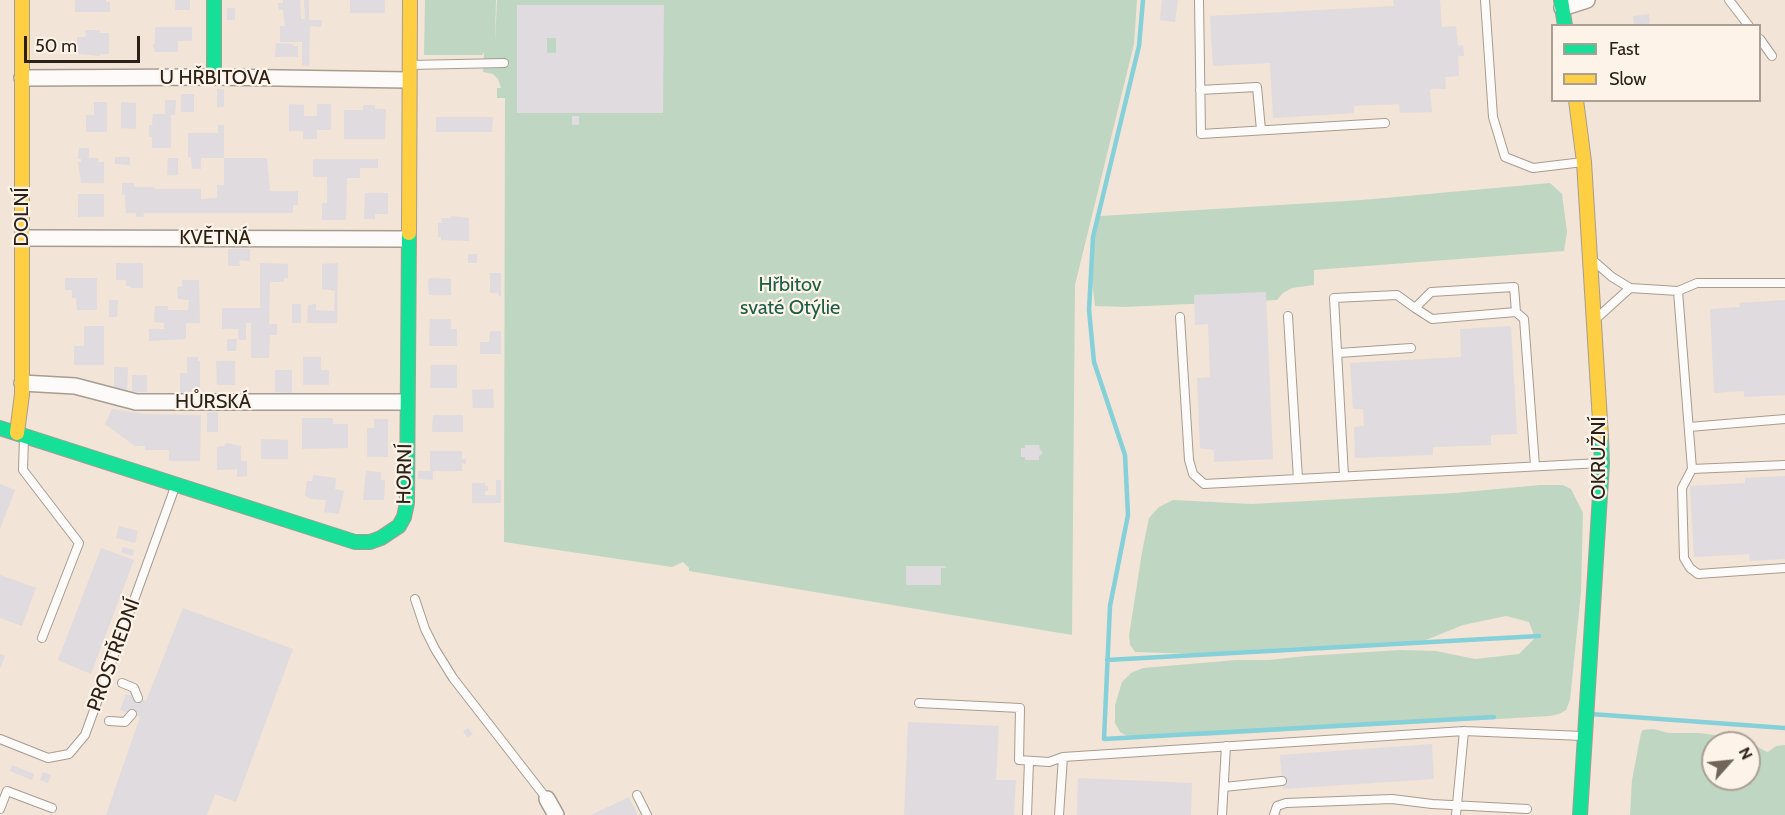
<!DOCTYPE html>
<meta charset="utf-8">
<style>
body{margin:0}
#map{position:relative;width:1785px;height:815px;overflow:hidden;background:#f2e4d6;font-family:Cabin,sans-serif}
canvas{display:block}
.legend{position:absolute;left:1551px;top:24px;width:210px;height:78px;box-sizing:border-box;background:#fef3e9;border:2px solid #aa9f95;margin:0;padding:8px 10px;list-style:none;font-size:18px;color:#2b2118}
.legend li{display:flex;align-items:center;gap:12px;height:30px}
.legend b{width:30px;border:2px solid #aa9f95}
.north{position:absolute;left:1701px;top:731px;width:60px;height:60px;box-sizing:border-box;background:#fef3e9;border:2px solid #aa9f95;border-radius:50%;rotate:63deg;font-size:16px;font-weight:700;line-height:24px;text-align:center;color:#2b2118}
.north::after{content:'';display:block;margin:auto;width:21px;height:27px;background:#71655a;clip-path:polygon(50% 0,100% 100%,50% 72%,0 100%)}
.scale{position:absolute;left:24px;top:36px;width:116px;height:27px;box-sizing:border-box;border:3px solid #2b2118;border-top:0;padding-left:8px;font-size:18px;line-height:21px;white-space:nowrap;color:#2b2118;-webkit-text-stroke:4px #fef3e9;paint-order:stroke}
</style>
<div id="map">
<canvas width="1785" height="815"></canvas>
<ul class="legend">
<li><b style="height:8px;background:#16e098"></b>Fast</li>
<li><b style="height:8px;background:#ffcf43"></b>Slow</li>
</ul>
<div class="north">N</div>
<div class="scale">50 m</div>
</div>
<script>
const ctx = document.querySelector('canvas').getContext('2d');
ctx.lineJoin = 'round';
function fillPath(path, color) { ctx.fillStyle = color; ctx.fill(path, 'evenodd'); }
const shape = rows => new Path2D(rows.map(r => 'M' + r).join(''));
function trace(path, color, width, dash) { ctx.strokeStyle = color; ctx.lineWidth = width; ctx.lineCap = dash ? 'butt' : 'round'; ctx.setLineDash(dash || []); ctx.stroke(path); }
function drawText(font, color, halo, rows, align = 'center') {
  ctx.font = font + ' Cabin,sans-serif'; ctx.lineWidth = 4.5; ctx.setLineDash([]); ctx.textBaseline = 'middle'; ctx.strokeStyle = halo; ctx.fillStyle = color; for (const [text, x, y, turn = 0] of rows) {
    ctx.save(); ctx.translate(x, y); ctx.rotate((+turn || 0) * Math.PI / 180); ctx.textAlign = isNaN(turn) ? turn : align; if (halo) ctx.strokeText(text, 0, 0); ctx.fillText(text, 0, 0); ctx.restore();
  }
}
fillPath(shape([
 [425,0,496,0,495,43,497,0,1137,0,1134,44,1075,285,1072,635,689,571,689,568,683,562,672,567,504,542,505,98,497,98,497,88,501,88,498,79,493,74,483,72,484,52,482,55,424,55],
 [1550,183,1562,194,1567,232,1564,251,1314,270,1314,285,1292,288,1283,293,1277,300,1125,307,1095,306,1090,264,1095,228,1100,216,1362,200],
 [1540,485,1563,485,1571,489,1583,513,1581,592,1570,700,1566,710,1559,714,1550,716,1204,736,1129,737,1120,732,1115,723,1115,705,1122,682,1131,673,1143,668,1236,660,1269,660,1306,656,1400,650,1436,651,1475,659,1519,654,1535,638,1529,622,1506,616,1463,625,1426,640,1376,646,1299,647,1195,654,1135,652,1130,645,1129,636,1142,552,1149,518,1159,507,1173,500,1251,504,1455,493],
 [1653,729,1669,733,1699,733,1730,737,1751,743,1765,751,1768,752,1776,746,1785,745,1785,815,1630,815,1632,780,1641,733,1643,730],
 [1713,743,1749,743,1749,779,1713,779]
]), '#bfd7c2');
trace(shape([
 [1143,0,1139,46,1093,237,1089,310,1094,362,1125,455,1128,515,1110,606,1104,739,1494,717],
 [1107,660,1539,636],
 [1591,714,1785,728]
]), '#86d0da', 4.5);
fillPath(shape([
 [75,0,106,0,106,2,110,2,110,12,75,12],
 [175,0,190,0,190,10,175,10],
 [283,0,300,0,301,19,305,19,304,0,309,0,309,20,322,20,321,27,310,26,309,66,302,65,302,42,280,42,280,26,285,26,283,10,279,10,278,3,283,3],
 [350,0,385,0,385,13,350,13],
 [1162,0,1178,0,1175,22,1160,20],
 [1393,0,1440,0,1442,27,1456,26,1458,46,1463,45,1464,56,1458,56,1459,76,1445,77,1446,89,1430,89,1432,112,1400,113,1399,104,1354,106,1354,113,1273,118,1270,63,1213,66,1210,16,1394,6],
 [517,5,664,5,663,113,517,113],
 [547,38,556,38,556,53,547,53],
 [227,8,235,8,235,20,227,20],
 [1649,14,1650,23,1634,26,1633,16],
 [155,27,192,27,192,41,178,41,178,52,155,52,153,45,155,43],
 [85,30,100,30,100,33,109,33,109,54,100,54,100,56,77,54,77,37,86,37],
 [276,43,293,44,293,46,298,46,298,57,275,57],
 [217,89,224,89,224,107,217,107],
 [181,94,194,94,194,112,181,112],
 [165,100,176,100,175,115,171,115,171,148,152,148,152,137,149,137,149,125,152,125,153,114,165,114],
 [94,102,107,102,107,132,86,132,86,115,94,115],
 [121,102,136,103,136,129,121,128],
 [289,104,304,105,304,116,317,116,317,104,331,104,331,130,317,130,317,139,303,139,303,131,289,131],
 [363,105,375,105,375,109,386,109,385,139,344,139,344,110,363,110],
 [572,116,579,116,579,125,572,125],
 [436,117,493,117,492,132,436,132],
 [218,125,224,125,224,158,267,158,270,191,298,191,298,205,293,205,293,213,144,213,143,217,136,217,136,213,126,213,125,195,122,195,122,183,134,183,134,187,155,187,155,189,201,189,201,199,217,198,217,185,224,185,224,158,201,158,201,169,192,169,191,157,188,157,188,133,218,133],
 [79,148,89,148,89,158,98,158,98,162,104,162,104,183,81,183,78,162,81,162,81,159,78,159],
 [115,157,130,157,130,165,115,164],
 [168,158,178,158,178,175,167,175],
 [313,159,378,159,378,168,360,168,360,178,347,178,346,220,322,220,322,203,327,203,327,177,313,177],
 [365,193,388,193,388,214,375,214,375,219,364,219],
 [78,194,104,194,104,217,78,217],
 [451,216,469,218,469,241,441,240,441,237,438,237,438,223,442,223,441,218,451,218],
 [228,249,250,249,250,261,239,260,240,266,228,266],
 [468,254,477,254,477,263,468,263],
 [116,263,143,263,143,288,130,288,130,286,126,286,126,280,116,280],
 [260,263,288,264,288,278,284,278,284,282,271,282,270,279,269,324,277,324,277,335,270,335,269,358,251,358,251,323,246,323,246,340,239,340,238,329,222,329,222,308,260,308],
 [338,263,337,323,307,323,308,305,316,304,316,310,334,311,335,291,322,289,322,264],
 [490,273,501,273,501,296,499,296,498,293,490,293],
 [65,278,97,278,97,310,77,310,76,298,72,298,72,290,65,290],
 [430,278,451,279,451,295,429,295,428,280],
 [182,280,199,280,200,323,186,323,186,339,149,341,149,329,164,329,164,323,154,322,155,306,168,306,168,310,188,310,189,300,178,299,177,287,182,286],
 [1266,292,1273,459,1214,462,1214,450,1200,448,1197,378,1210,377,1208,324,1195,325,1194,295],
 [109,300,118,300,117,317,109,317],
 [1785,300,1785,395,1744,397,1744,391,1714,393,1710,309,1740,307,1739,303],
 [292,304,301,304,301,323,292,323],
 [430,319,451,319,451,329,457,329,457,346,429,346],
 [84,326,104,326,104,365,74,365,74,346,84,346],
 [1511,326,1517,434,1491,435,1491,445,1433,447,1433,455,1355,458,1354,427,1364,426,1363,409,1353,409,1350,363,1461,357,1460,329],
 [490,331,501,331,501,354,480,354,480,342,489,342],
 [227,339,237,339,236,351,227,351],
 [187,357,198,357,198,361,200,361,200,392,180,393,180,373,187,373],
 [303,357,321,357,321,370,329,370,329,385,303,385],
 [216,361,235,361,235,385,217,385],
 [431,365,457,365,457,388,430,388],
 [114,367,128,367,127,391,114,387],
 [275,370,292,370,292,393,275,392],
 [132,375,147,375,147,392,132,392],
 [493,389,494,408,473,408,472,390],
 [112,409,143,414,201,415,200,461,169,461,169,450,145,450,145,446,135,446,105,424],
 [207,412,218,412,218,432,207,432],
 [433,415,463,415,463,432,432,432],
 [302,418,333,418,333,424,348,424,348,448,302,449],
 [374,419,388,419,388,457,367,457,367,428,374,428],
 [261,439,288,440,288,459,261,459],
 [227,443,241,446,241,461,247,461,247,476,237,477,237,469,217,470,217,447,224,446],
 [1025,445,1039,445,1040,449,1043,453,1039,456,1039,460,1025,460,1025,457,1021,457,1021,448,1025,448],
 [430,451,462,451,462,459,466,459,466,464,462,463,462,471,433,471,433,480,418,479,418,471,430,471],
 [366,471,381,472,381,480,385,480,384,500,363,500],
 [313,475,336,478,335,489,344,491,339,514,324,512,326,500,310,499,305,495,307,481,312,481],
 [1785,476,1785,559,1750,561,1749,554,1694,557,1690,486,1745,483,1745,478],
 [496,480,501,480,501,503,472,503,472,483,485,483,485,486,488,486,488,491,485,491,485,495,496,495],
 [0,484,15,490,0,529],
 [119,526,138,531,135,543,116,538],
 [123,547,134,550,133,556,121,552],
 [101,548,134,560,91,674,58,660],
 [906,566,946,566,946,568,941,568,941,585,906,585],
 [0,575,36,588,22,626,0,618],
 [183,608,293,649,236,802,215,794,207,815,106,815,140,717,120,710,126,694,146,701],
 [0,654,5,656,0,669],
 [908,722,999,726,996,780,1016,780,1014,815,904,815],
 [468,728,473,734,468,738,463,731],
 [1432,744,1434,779,1283,789,1280,755],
 [12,765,34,774,32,780,10,771],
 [43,772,51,775,48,783,40,780],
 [1078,778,1192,783,1191,815,1077,815],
 [629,797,638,815,591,815]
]), '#e0dbde');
const lane = shape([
 [1199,0,1201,134,1385,123],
 [1485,0,1493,117,1505,157,1533,168,1583,162],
 [1729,0,1749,26],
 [1760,39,1772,56],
 [410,65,504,63],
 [1200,90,1257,87,1261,130],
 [1596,263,1612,277,1630,288,1678,291,1692,469,1682,488,1684,558,1690,568,1698,574,1785,568],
 [1678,291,1697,283,1785,283],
 [1415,308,1432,319,1516,312],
 [1288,316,1298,479],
 [1180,317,1189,460,1193,474,1204,484,1600,463],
 [1598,317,1630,288],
 [1339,353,1411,348],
 [1689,427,1785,419],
 [24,438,23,470,79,543,42,638],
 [1692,469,1785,465],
 [1344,476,1334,298,1397,295,1415,308,1431,292,1514,287,1516,312,1524,319,1535,466],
 [415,599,425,629,435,649,453,678,547,799],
 [122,683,134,688,138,698],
 [919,703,1020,708,1019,760,1049,762,1063,757,1464,731,1582,736],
 [109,721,125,722,132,714],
 [0,739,48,758,69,754,85,735,175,487],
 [1224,787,1282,781],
 [637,795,647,815],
 [0,809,7,791,52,808],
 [1027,815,1029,761],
 [1059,815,1063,757],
 [1222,815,1226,746],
 [1274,815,1277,806,1286,803,1392,799,1432,804,1527,809],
 [1456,815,1464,731]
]);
const street = shape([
 [1562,8,1587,0],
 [22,78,214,77,408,80],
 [22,238,407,239],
 [22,383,75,386,136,402,406,402],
 [547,799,556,815]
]);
const fast = shape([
 [214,0,214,77],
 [1561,0,1565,26],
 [0,428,355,542,370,542,381,538,399,526,404,517,407,503,409,233],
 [1580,815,1602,463,1601,437]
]);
const slow = shape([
 [1576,100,1584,162,1601,437],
 [409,233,410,0],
 [17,433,22,394,22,0]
]);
trace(lane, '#a79c92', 10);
trace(street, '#a79c92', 18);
trace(fast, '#a79c92', 16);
trace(slow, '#a79c92', 16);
trace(lane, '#fdfbf9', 8);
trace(street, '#fdfbf9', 15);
trace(fast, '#16e098', 14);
trace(slow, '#ffcf43', 14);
drawText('20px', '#2b2118', '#fef3e9', [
 ["U HŘBITOVA",215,78],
 ["DOLNÍ",22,217,-90],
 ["KVĚTNÁ",215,238],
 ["HŮRSKÁ",213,402],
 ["OKRUŽNÍ",1599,458,-90],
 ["HORNÍ",405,474,-89],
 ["PROSTŘEDNÍ",114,655,-70]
]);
drawText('20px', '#1a5f45', '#fef3e9', [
 ["Hřbitov",790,285],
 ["svaté Otýlie",790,308]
]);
</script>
